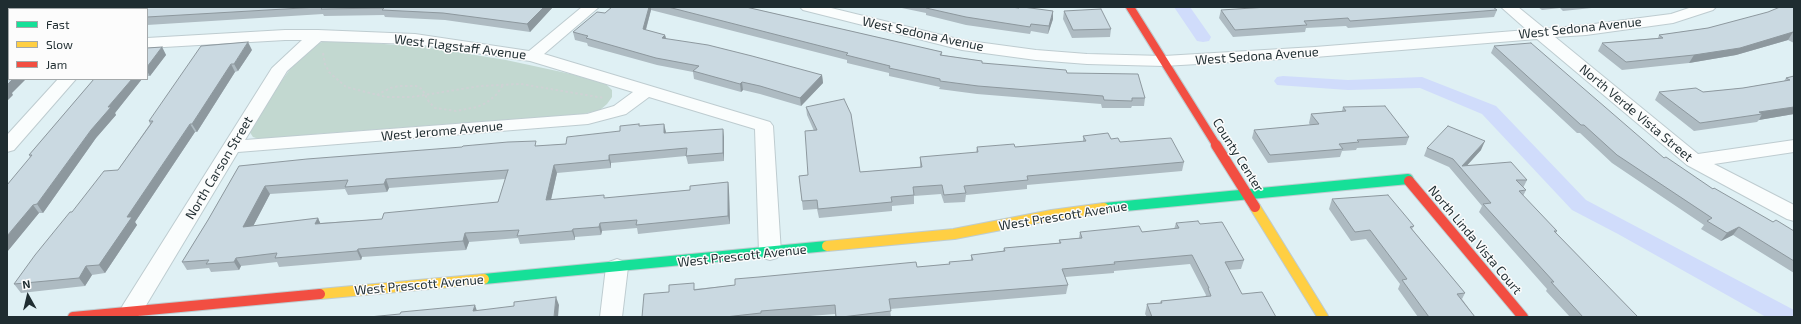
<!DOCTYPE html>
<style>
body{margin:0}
#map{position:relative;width:1801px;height:324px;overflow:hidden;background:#dff0f4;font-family:"Exo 2",sans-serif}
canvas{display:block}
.frame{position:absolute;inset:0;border:8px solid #1f2d31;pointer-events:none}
.legend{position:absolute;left:8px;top:8px;width:140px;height:72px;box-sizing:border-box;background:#fcfcfc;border:1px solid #a4a9ab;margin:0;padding:5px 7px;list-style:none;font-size:12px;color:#1f2d31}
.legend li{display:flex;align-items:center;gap:8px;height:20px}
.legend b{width:20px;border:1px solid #a4a9ab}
.north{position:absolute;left:8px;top:276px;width:40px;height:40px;-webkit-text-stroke:3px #fcfcfc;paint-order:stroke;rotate:352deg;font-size:11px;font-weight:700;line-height:16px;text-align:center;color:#1f2d31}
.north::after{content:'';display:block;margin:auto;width:14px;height:18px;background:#1f2d31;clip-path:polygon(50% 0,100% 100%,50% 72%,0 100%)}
</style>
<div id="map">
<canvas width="1801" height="324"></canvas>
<div class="frame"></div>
<ul class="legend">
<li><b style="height:5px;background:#16e098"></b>Fast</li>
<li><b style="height:5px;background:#ffcf43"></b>Slow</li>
<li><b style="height:5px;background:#f24e42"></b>Jam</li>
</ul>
<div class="north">N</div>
</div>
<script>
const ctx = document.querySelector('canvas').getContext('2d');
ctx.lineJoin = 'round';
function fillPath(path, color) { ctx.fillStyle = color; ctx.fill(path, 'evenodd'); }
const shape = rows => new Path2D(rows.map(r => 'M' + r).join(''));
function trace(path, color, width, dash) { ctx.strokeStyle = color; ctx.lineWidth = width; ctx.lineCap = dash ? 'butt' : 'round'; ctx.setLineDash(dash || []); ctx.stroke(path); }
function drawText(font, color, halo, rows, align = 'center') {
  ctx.font = font + ' "Exo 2",sans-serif'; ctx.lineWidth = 3; ctx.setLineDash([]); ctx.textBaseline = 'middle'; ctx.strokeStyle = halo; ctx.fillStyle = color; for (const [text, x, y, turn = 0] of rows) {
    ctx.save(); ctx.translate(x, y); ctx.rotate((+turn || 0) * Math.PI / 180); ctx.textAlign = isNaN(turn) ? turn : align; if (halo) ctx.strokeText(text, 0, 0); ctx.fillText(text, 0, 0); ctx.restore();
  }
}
fillPath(shape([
 [330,40,425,47,506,60,571,74,606,84,612,90,612,97,607,104,600,110,583,114,316,134,262,140,253,137,249,131,251,124,300,55,315,44]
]), '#c2d8d0');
fillPath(shape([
 [1174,7,1190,7,1211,37,1209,41,1203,42,1197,41,1174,7],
 [1283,76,1348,80,1422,77,1496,106,1586,200,1794,310,1794,317,1766,317,1618,234,1572,210,1482,114,1420,88,1348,90,1277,85,1274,81,1277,77,1283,76]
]), '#d0dcfb');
const street = shape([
 [125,7,141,7,139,9,123,9,125,7],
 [582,7,599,7,544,54,770,122,773,126,781,253,777,258,770,260,763,258,759,253,755,129,649,97,626,114,588,124,238,152,139,317,123,317,120,311,123,305,272,68,302,40,285,40,147,48,147,38,285,30,318,30,415,34,529,51,582,7],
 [321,41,415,44,530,61,633,92,614,106,587,114,245,140,287,71,321,41],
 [800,7,827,7,962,40,1036,50,1087,54,1164,56,1315,47,1527,30,1501,7,1518,7,1545,29,1586,25,1671,14,1692,7,1716,7,1713,10,1673,23,1586,35,1555,37,1698,154,1794,140,1794,152,1714,164,1794,205,1794,221,1787,219,1687,165,1537,39,1315,57,1164,66,1087,64,1036,60,962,50,803,10,800,7],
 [7,48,9,48,9,58,7,58,7,48],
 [58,79,76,79,14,150,7,152,7,135,58,79],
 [617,259,625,262,628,267,622,317,600,317,606,267,609,262,617,259]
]);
const fast = shape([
 [1104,208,1408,179,1409,181],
 [484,279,827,246]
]);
const slow = shape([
 [1255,207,1323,317],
 [827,246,954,234,1052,215,1104,208],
 [320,294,484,279]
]);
const jamFar1 = shape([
 [1130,7,1217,146]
]);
const jam = shape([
 [1216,145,1255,207],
 [1409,181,1523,317],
 [73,317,320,294]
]);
trace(street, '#beccd0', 2);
trace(fast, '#beccd0', 12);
trace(slow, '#beccd0', 12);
trace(jamFar1, '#beccd0', 10);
trace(jam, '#beccd0', 12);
trace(shape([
 [323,53,325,64,329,72,346,87,386,97,412,97,480,86,521,84,604,98],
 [377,95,390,88,399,86,416,86,422,89,429,102,435,108,456,111,477,107,486,103,496,95,503,85]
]), '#ced2d4', 2, [2.5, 2.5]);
fillPath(street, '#fafdfd');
trace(fast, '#16e098', 10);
trace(slow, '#ffcf43', 10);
trace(jamFar1, '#f24e42', 8);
trace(jam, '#f24e42', 10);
fillPath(shape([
 [7,7,104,7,102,9,9,9,9,34,7,34],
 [144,7,553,7,530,32,445,20,385,17,384,15,324,16,323,14,147,25,147,9],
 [612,7,746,7,942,52,942,55,982,61,982,63,1067,73,1145,98,1144,106,1132,106,1131,108,1102,108,1101,104,977,94,939,89,940,87,889,76,889,73,847,63,847,60,651,10,646,30,665,35,666,39,822,75,823,83,801,106,760,94,743,90,741,92,694,79,693,72,657,65,588,46,587,43,575,40,573,32,605,13],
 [897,7,1011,7,1053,11,1053,19,1048,34,1031,31,1030,34,966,25,926,15,926,13],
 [1538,7,1601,7,1563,11,1560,8,1542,10],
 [1794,7,1794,43,1788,40,1736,55,1689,63,1622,70,1598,51,1602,43,1658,38,1659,35,1708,28],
 [1221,10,1497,10,1494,17,1348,28,1346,26,1306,28,1305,32,1233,37,1219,18],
 [1064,11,1111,29,1110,37,1072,38,1063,19],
 [1494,46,1664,158,1713,189,1773,222,1794,231,1794,273,1733,235,1721,241,1701,229,1704,225,1612,163,1580,133,1577,133,1491,53],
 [162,47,166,55,150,76,147,76,147,48],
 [252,50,238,71,235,72,197,132,195,132,135,222,137,225,105,273,92,275,85,286,21,293,14,284,72,212,118,170,150,124,149,121],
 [1794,76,1794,114,1759,120,1757,122,1694,131,1655,100,1659,92,1703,92,1743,88,1784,81,1786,78],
 [94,79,142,79,115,113,116,115,96,138,43,213,39,213,7,252,30,157,29,155],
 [806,107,860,172,920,167,920,157,976,153,977,147,1015,147,1083,142,1083,136,1111,139,1184,162,1182,171,1027,185,1027,189,966,195,965,202,944,203,941,194,914,196,914,204,892,206,892,211,819,218,817,209,803,210,800,184,799,176,808,175,814,131,807,115],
 [1343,107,1409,137,1406,145,1357,148,1356,150,1342,151,1340,157,1268,163,1252,138,1254,130,1310,125,1309,123,1311,114,1342,111],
 [640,126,666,133,724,137,724,161,688,164,686,156,611,163,611,168,557,173,551,200,605,198,690,190,728,182,729,191,730,224,638,234,637,228,602,231,601,235,575,237,575,240,520,244,518,238,469,242,466,250,362,257,361,260,279,267,277,262,241,266,239,270,211,272,209,268,187,270,182,262,208,220,239,166,566,144],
 [505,179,498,202,382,219,320,223,318,218,253,226,270,194,345,189,348,195,387,192,389,188],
 [1427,148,1481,150,1466,166,1527,180,1523,188,1526,190,1523,196,1557,231,1556,233,1638,317,1570,317,1546,291,1547,289,1479,212,1482,206,1449,167,1424,156],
 [1332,199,1414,226,1412,229,1465,293,1462,299,1475,317,1418,317,1398,289,1400,284,1366,239,1351,241,1329,209],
 [1176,223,1200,224,1244,260,1241,269,1229,270,1242,294,1276,317,1147,317,1145,314,1147,304,1160,303,1161,301,1205,297,1206,295,1190,264,1114,271,1114,273,1065,277,1068,285,1066,294,890,309,891,317,836,317,835,314,797,317,642,317,695,289,949,264,949,262,971,260,971,255,1003,251,1004,248,1059,243,1059,240,1079,238,1080,232,1142,232,1174,229]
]), '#aebbc2');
fillPath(shape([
 [95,7,104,7,102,9,92,9],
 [544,7,553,7,530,32,527,24],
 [649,7,651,7,651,10,644,36,643,29],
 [1053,11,1053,19,1048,34,1049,26],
 [1793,32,1788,40,1736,55,1689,63,1694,55],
 [665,35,667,42,662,38],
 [248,42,252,50,238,71,234,64],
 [162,47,166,55,150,76,147,71,147,67],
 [231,64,235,72,197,132,192,124],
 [822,75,823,83,801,106,800,98],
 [13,79,26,79,12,93,13,95,7,101,7,85],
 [132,79,142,79,115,113,116,115,96,138,43,213,37,204,108,107],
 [742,82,743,90,741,92,740,84],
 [1794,107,1794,114,1759,120,1762,114,1759,112],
 [190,124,195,132,135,222,137,225,105,273,99,265,127,217],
 [664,124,666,132,665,141,664,133],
 [723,129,724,137,724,161,723,153],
 [1485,141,1481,150,1463,170,1462,166],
 [609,155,611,163,611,168,609,160],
 [554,165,557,173,549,208,546,200],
 [386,179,389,188,387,192,384,184],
 [728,182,729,191,730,224,728,216],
 [265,186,270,194,248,236,243,227],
 [33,205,39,213,7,252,7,236],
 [318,218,322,227,315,224],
 [600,223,602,231,601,235,599,227],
 [1739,227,1733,235,1721,241,1727,233],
 [573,229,575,237,575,240,572,231],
 [465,233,469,242,466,250,463,241],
 [358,249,362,257,361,260,357,251],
 [236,258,241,266,239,270,234,262],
 [86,266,92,275,85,286,79,278],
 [556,297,559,305,558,317,554,317],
 [475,305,478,314,473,311]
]), '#8d989e');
const building = shape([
 [7,7,95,7,92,9,9,9,9,27,7,27,7,7],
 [144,7,319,7,147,17,147,9,142,9,144,7],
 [323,7,544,7,527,24,443,13,382,10,384,8,321,9,323,7],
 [612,7,649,7,643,29,665,35,662,38,708,45,752,56,822,75,800,98,760,86,742,82,740,84,693,71,699,66,656,58,586,38,588,36,573,32,597,12,605,13,612,7],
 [668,7,746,7,942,52,940,55,982,61,982,63,1066,70,1067,73,1138,74,1145,98,1132,98,1132,101,1104,100,1103,96,978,86,940,81,940,79,889,68,890,66,846,55,848,53,668,7],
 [927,7,1011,7,1019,8,1019,7,1023,7,1053,11,1049,26,1031,24,1030,27,966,17,926,8,927,7],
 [1268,7,1493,7,1497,10,1350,21,1348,18,1304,21,1307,25,1235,30,1221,10,1268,7],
 [1780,7,1794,7,1794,33,1793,32,1740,48,1694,55,1626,62,1602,43,1663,38,1659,35,1708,28,1768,12,1780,7],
 [1101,9,1111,29,1073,30,1064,11,1101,9],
 [248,42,234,64,231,64,192,124,190,124,127,217,132,217,99,265,86,266,79,278,14,284,35,255,70,212,72,212,104,171,118,170,153,121,149,121,201,46,248,42],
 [1531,43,1664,158,1666,157,1713,189,1714,188,1773,222,1776,220,1794,231,1794,261,1739,227,1727,233,1707,221,1712,218,1617,155,1584,125,1581,125,1494,46,1531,43],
 [162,47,147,67,147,48,162,47],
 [7,59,9,59,9,79,13,79,7,85,7,59],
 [1794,76,1794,107,1759,112,1762,114,1700,123,1659,92,1696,88,1703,92,1743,88,1790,80,1786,78,1794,76],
 [94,79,132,79,108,107,111,107,91,130,37,204,33,205,7,236,7,185,32,155,29,155,94,79],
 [844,99,851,114,860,172,922,167,920,157,978,152,977,147,1014,144,1015,147,1086,141,1083,136,1108,133,1111,139,1118,138,1120,142,1171,138,1184,162,1027,176,1028,180,964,186,966,193,944,195,942,185,913,187,914,195,891,197,892,202,818,209,817,200,802,201,799,176,808,175,805,131,817,130,806,107,844,99],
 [1385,106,1409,137,1357,140,1359,142,1339,144,1343,149,1270,155,1254,130,1319,124,1311,114,1346,111,1343,107,1385,106],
 [639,124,639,126,664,124,664,133,723,129,723,153,686,156,687,148,609,155,609,160,554,165,546,200,604,195,604,198,690,190,690,186,728,182,728,216,636,225,637,220,600,223,599,227,573,229,572,231,517,236,519,230,465,233,463,241,358,249,357,251,275,258,277,253,236,258,234,262,206,264,209,260,182,262,208,220,239,166,307,159,462,147,463,146,508,142,536,141,535,146,566,144,567,137,620,131,620,126,639,124],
 [508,170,498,202,384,213,382,219,315,224,318,218,243,227,265,186,348,180,345,187,384,184,386,179,508,170],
 [1448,126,1485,141,1462,166,1511,162,1527,180,1516,180,1526,190,1519,191,1557,231,1554,231,1638,317,1583,317,1551,282,1554,282,1483,204,1491,203,1453,159,1427,148,1448,126],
 [1388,195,1414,226,1410,227,1465,293,1457,294,1475,317,1429,317,1402,280,1407,279,1370,230,1355,232,1332,199,1388,195],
 [1198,221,1200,224,1222,222,1244,260,1225,262,1242,294,1262,292,1276,317,1152,317,1147,304,1162,303,1161,301,1211,296,1208,288,1209,288,1192,255,1114,262,1115,264,1062,269,1068,285,889,299,891,311,842,317,836,317,835,305,761,311,761,313,725,317,642,317,644,294,669,292,669,285,694,283,694,290,735,285,735,279,759,277,916,262,917,267,950,264,949,262,973,260,971,255,1005,251,1004,248,1061,243,1059,240,1082,238,1080,232,1139,226,1142,232,1179,228,1176,223,1198,221],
 [556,297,554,317,369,317,400,314,401,312,475,305,473,311,514,306,514,302,556,297]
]);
fillPath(building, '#cad9e1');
trace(building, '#8d989e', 1);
drawText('13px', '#1f2d31', '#fcfcfc', [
 ["West Sedona Avenue",1580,28,-6],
 ["West Sedona Avenue",923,34,12],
 ["West Flagstaff Avenue",460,47,7],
 ["West Sedona Avenue",1257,56,-4],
 ["North Verde Vista Street",1636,113,40],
 ["West Jerome Avenue",442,131,-5],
 ["County Center",1238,155,58],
 ["North Carson Street",219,168,-59],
 ["West Prescott Avenue",1063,216,-9],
 ["North Linda Vista Court",1475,240,50],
 ["West Prescott Avenue",742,256,-6],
 ["West Prescott Avenue",419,285,-5]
]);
</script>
